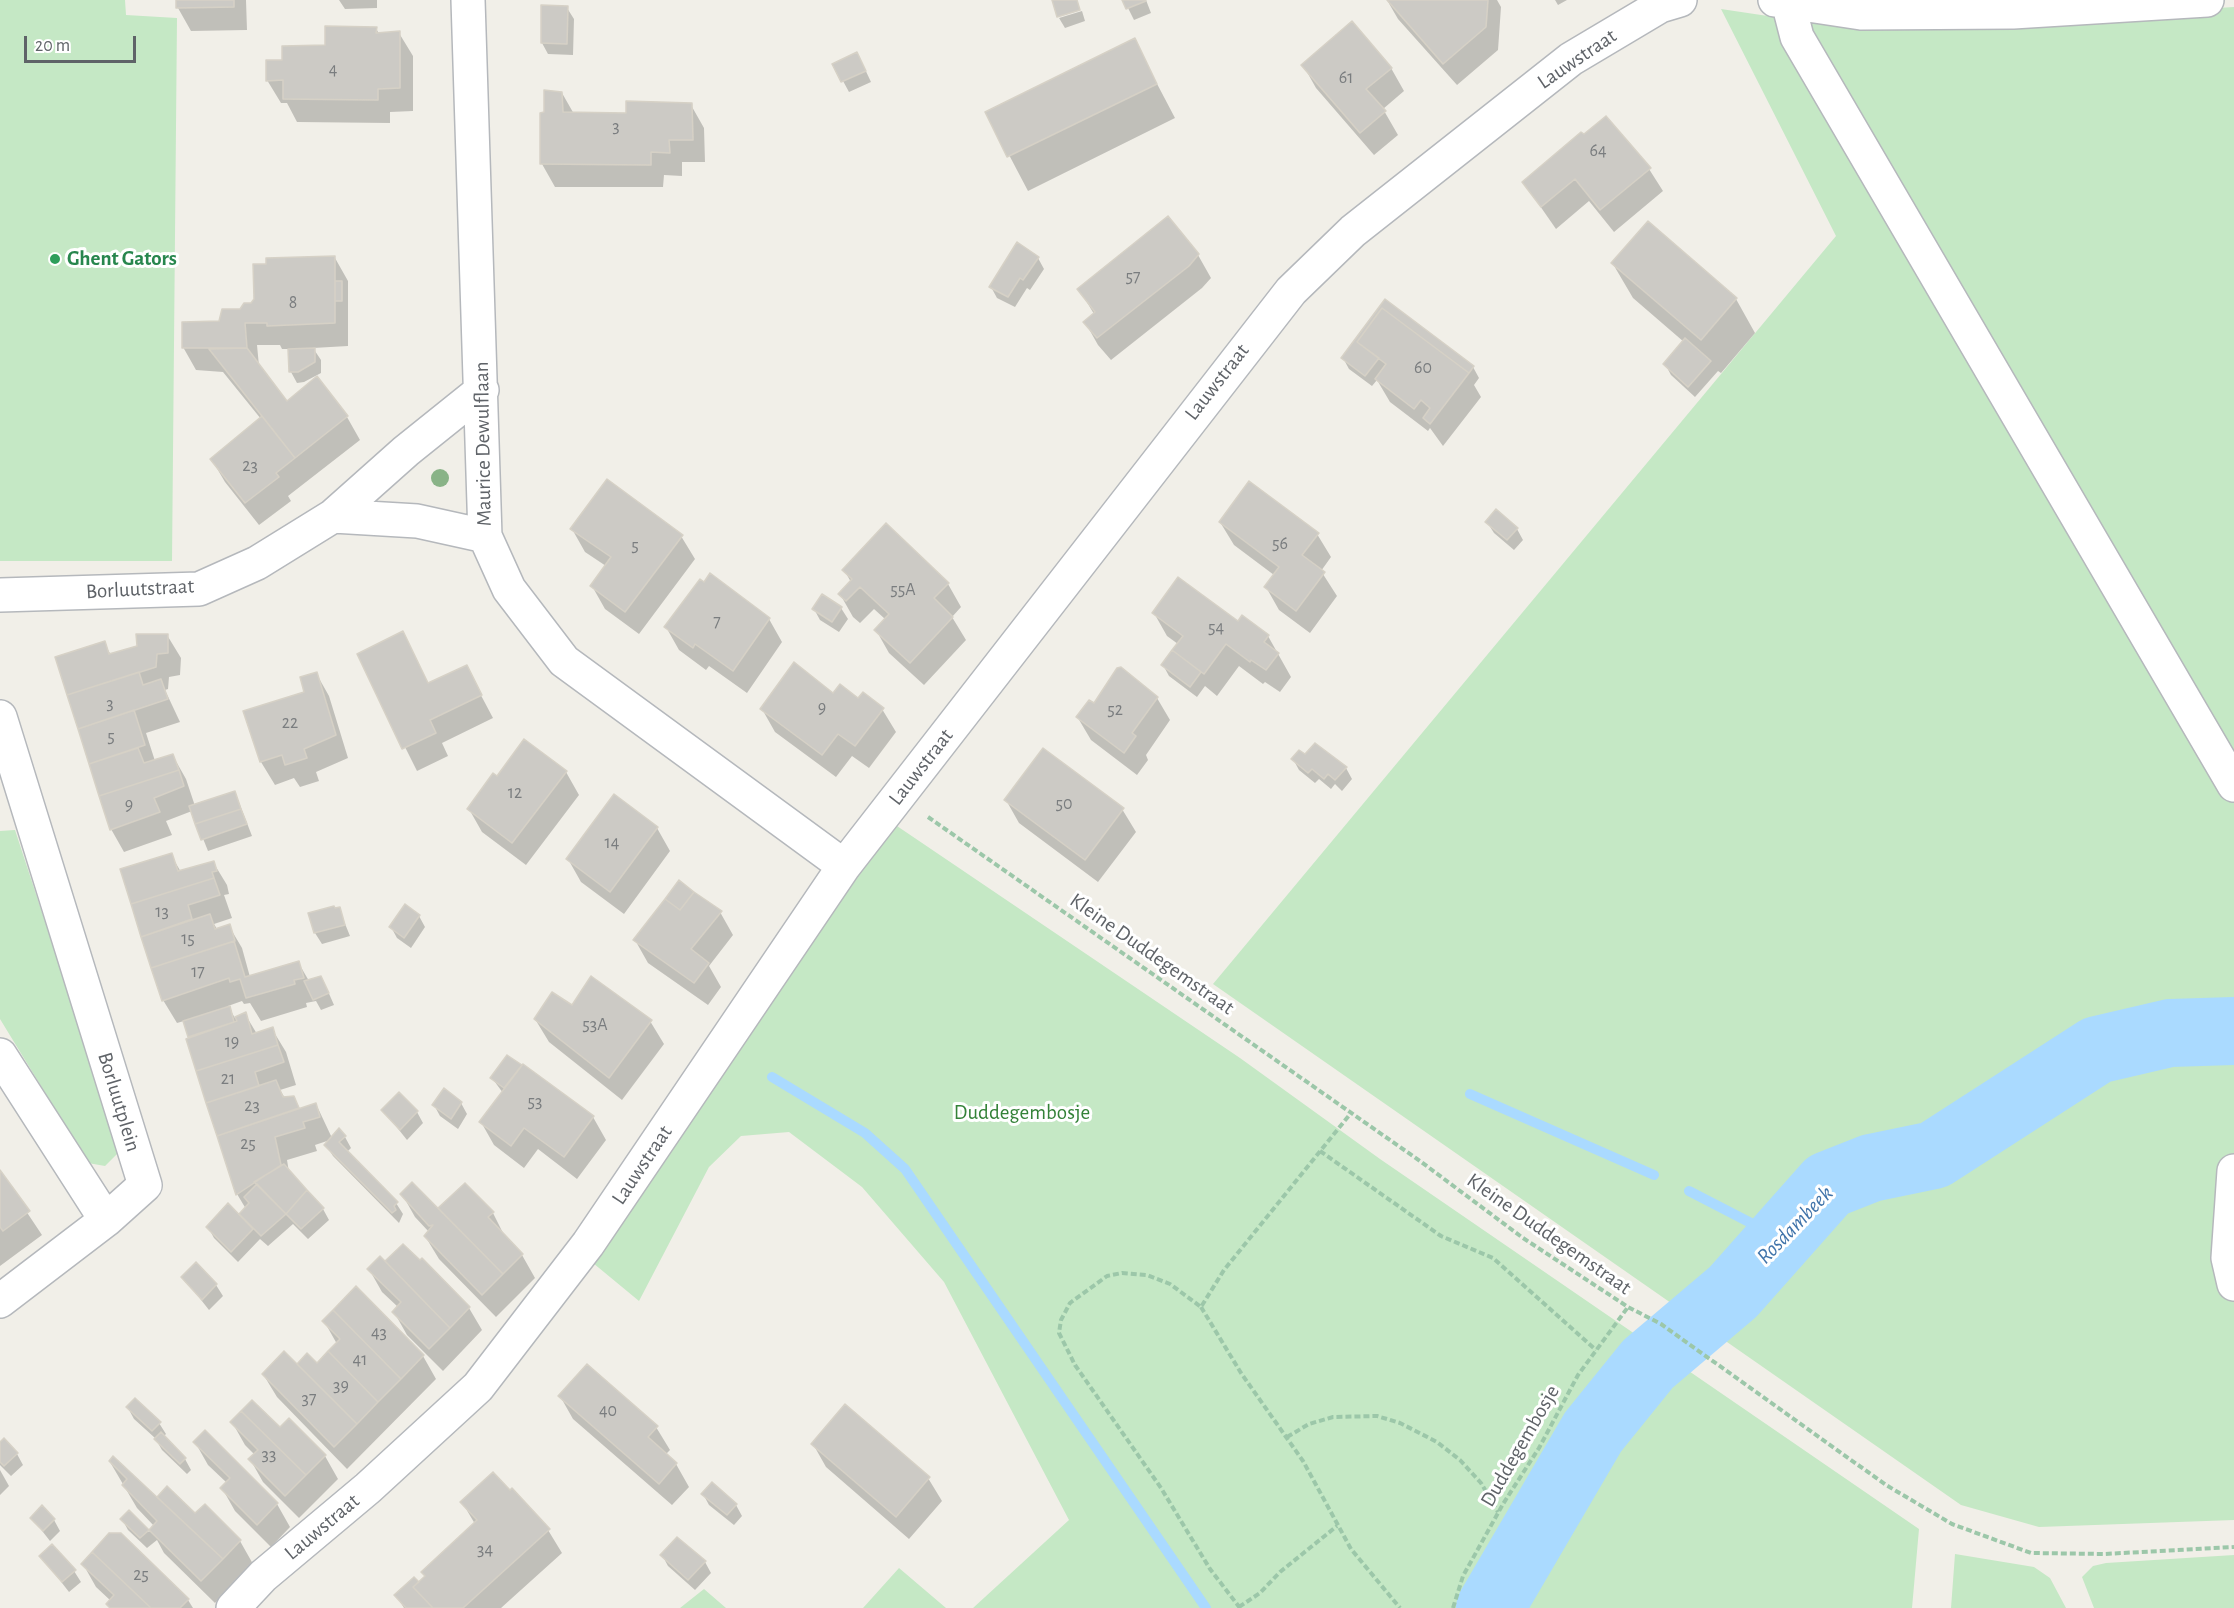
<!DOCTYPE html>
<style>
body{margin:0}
#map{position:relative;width:2234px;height:1608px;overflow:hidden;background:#f1efe8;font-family:"Alegreya Sans",sans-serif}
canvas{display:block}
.scale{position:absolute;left:24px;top:36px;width:112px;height:27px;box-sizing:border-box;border:3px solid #5f6368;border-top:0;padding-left:8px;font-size:18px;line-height:21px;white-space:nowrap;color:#5f6368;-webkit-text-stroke:4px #fff;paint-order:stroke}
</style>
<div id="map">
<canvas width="2234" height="1608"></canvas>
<div class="scale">20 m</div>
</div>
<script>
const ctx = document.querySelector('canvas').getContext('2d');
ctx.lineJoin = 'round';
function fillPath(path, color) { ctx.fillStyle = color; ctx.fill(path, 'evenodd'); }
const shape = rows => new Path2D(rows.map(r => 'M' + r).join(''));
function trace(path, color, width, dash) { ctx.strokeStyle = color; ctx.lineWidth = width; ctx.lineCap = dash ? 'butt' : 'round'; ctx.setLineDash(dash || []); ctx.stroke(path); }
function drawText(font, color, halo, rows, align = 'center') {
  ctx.font = font + ' "Alegreya Sans",sans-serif'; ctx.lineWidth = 6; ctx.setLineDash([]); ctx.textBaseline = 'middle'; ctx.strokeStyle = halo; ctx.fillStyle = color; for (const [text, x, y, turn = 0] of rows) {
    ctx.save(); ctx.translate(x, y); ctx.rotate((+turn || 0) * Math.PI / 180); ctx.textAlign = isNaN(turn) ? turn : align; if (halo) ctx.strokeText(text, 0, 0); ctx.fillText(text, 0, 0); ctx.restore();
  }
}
fillPath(shape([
 [0,0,125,0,126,15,177,18,172,561,0,561],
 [2234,7,2234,1520,2039,1527,1961,1505,1213,984,1836,236,1721,9,1848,28,1976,23],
 [894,824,1240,1058,1380,1159,1919,1529,1912,1608,973,1608,1069,1520,944,1282,862,1187,789,1132,741,1136,709,1167,639,1301,593,1263],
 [15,830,115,1135,118,1153,105,1166,88,1163,0,1019,0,831],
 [1955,1554,2034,1567,2050,1578,2066,1608,1951,1608],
 [2234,1555,2234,1608,2094,1608,2082,1577,2093,1566,2106,1563],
 [899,1568,946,1608,863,1608],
 [704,1589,726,1608,680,1608]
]), '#c5e8c5');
fillPath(shape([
 [178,0,246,0,247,30,191,31,178,8],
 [339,0,377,0,377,8,345,9],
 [1124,0,1146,0,1151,13,1134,20],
 [1387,0,1497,0,1501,7,1498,50,1457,85,1398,19],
 [1555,0,1567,0,1558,5],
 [567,8,574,19,573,55,548,54,542,43],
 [1082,11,1085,21,1065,28,1059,18],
 [376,28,379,34,399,33,413,56,413,111,390,112,390,123,297,122,287,103,281,103,267,80,283,62],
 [1134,40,1175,118,1028,191,987,113],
 [863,65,871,82,849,92,843,81],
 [1303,65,1391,68,1404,91,1383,109,1398,135,1374,155,1316,88],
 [562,93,574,114,627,115,691,105,704,128,705,162,682,162,682,176,664,175,663,187,555,187,542,164,545,114],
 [1649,169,1663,191,1614,232,1589,201,1556,229,1524,183],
 [1198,255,1211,278,1202,288,1111,360,1098,345,1085,322,1094,314,1079,289],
 [335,258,348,281,348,346,313,348,321,360,321,373,304,382,297,383,291,372,290,349,282,349,280,345,257,345,259,366,287,403,317,378,347,417,360,440,288,496,291,501,259,525,225,482,212,460,261,419,223,372,196,370,183,347,220,323],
 [1038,258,1044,269,1030,290,1027,288,1015,307,997,298,991,287],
 [1613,264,1736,299,1755,333,1721,373,1718,371,1695,397,1671,375,1665,364,1684,342,1633,298],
 [1355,342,1473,367,1479,378,1474,385,1481,397,1443,446,1430,428,1428,431,1390,402,1377,380,1372,386,1349,369,1343,358],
 [1220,522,1317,534,1331,557,1321,571,1337,596,1310,633,1279,610,1266,587,1274,575,1234,545],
 [1487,522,1517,529,1523,540,1514,550,1494,533],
 [886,525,948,584,961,607,952,617,966,640,924,685,889,653,876,630,885,619,874,609,860,623,853,617,840,594,851,582,844,570],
 [572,529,681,536,695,559,639,634,605,609,592,586,606,566,585,552],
 [704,584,769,619,782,642,747,693,709,666,706,670,679,650,666,627],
 [841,608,848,619,839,632,820,620,814,609],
 [1154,613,1238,623,1268,636,1291,677,1280,692,1265,682,1263,684,1239,666,1217,696,1205,686,1197,697,1169,676,1163,665,1178,644,1167,636],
 [402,633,429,684,466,667,493,718,442,743,448,756,417,771,359,655],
 [167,635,181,658,180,675,169,677,168,689,165,690,180,722,146,733,155,761,173,756,186,779,195,806,235,792,252,836,208,851,192,811,166,821,172,835,124,852,111,829,57,658,104,643,111,655],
 [316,673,329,696,348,758,316,772,319,781,300,787,294,778,275,785,261,762,245,712,306,693],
 [833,695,882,709,896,732,869,768,852,756,836,777,775,732,762,709],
 [1157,698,1170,720,1146,755,1148,760,1137,775,1091,740,1078,718,1094,705],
 [1315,745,1346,768,1352,779,1342,791,1335,784,1331,789,1319,779,1315,783,1299,770,1293,759,1305,756],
 [566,772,579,795,526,865,482,832,469,809,498,778],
 [614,797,657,828,670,851,624,914,581,882,568,859],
 [1006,800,1122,809,1136,832,1098,882,1019,823],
 [171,855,181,872,213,862,227,885,229,894,224,895,232,918,214,924,217,929,229,926,242,948,250,977,298,962,309,981,327,989,334,1005,321,1010,316,1001,306,1003,307,1007,261,1021,250,1003,244,1004,242,1001,228,1006,235,1018,245,1014,257,1034,272,1029,286,1052,296,1085,280,1090,285,1098,294,1097,300,1109,316,1104,332,1138,345,1137,351,1148,347,1152,396,1203,403,1214,399,1223,333,1156,326,1145,330,1140,315,1145,317,1151,287,1160,289,1172,323,1209,329,1220,308,1239,293,1224,268,1246,260,1239,238,1262,214,1238,208,1227,239,1217,246,1209,237,1194,188,1039,191,1038,184,1021,177,1023,163,1000,122,870],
 [339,909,350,936,322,944,315,933,335,910],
 [720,912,733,935,709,966,721,987,708,1005,648,963,635,940],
 [419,916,425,927,411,948,397,938,391,927],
 [535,1019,650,1021,664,1044,622,1100,549,1042],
 [507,1057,593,1117,606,1140,577,1179,538,1149,524,1168,494,1145,481,1122,503,1093,492,1078],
 [461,1103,467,1114,458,1129,440,1116,434,1105],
 [383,1110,417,1112,423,1123,407,1140],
 [0,1172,42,1235,0,1266],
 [465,1186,493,1213,505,1237,522,1255,535,1278,496,1317,439,1259,425,1236,429,1232,415,1217,402,1194,438,1210],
 [403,1246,469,1308,482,1330,443,1371,407,1335,394,1312,398,1307,382,1292,369,1269,385,1263],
 [196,1264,216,1285,223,1296,209,1310,183,1277],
 [356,1289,423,1356,436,1379,347,1469,277,1397,263,1374,317,1365,337,1344,324,1321],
 [560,1396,656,1427,670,1450,665,1455,676,1464,689,1487,672,1505,573,1419],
 [128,1408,159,1423,166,1434,163,1437,185,1459,191,1470,187,1474,162,1450,155,1438,134,1419],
 [232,1422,280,1429,325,1456,338,1479,299,1518,263,1482,250,1459,255,1455,245,1445],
 [195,1442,277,1504,290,1527,271,1547,235,1511,222,1488,227,1483,208,1465],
 [0,1444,17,1454,23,1465,11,1476,0,1465],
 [813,1444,928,1478,942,1501,909,1539,826,1467],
 [110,1462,157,1500,167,1488,195,1515,205,1506,240,1541,253,1564,215,1603,164,1553,157,1540,147,1548,128,1530,122,1519,129,1512,149,1532,154,1526,137,1508],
 [0,1470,9,1486,0,1495],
 [703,1494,736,1505,742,1516,734,1525,709,1505],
 [462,1502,548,1530,562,1553,501,1608,404,1608,396,1595,426,1578,423,1572,475,1524],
 [32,1518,54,1520,60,1531,50,1541],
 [677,1539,705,1562,711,1573,695,1590,668,1566,662,1555],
 [41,1556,74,1571,81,1582,69,1592],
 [83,1564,188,1600,193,1608,110,1608,111,1601,96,1587]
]), '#0003');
trace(shape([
 [772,1077,865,1133,905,1169,1206,1608],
 [1470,1094,1654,1175],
 [1689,1191,1780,1238]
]), '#aadaff', 10);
trace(shape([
 [1490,1608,1593,1432,1648,1364,1733,1292,1828,1185,1871,1168,1934,1155,2097,1050,2170,1033,2234,1031]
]), '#aadaff', 68);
const building = shape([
 [176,0,234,0,234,7,176,8,176,0],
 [1052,0,1077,0,1080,10,1057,17,1052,0],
 [1122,0,1145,0,1146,1,1126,9,1122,0],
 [1387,0,1488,0,1486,27,1443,64,1387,0],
 [541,5,568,6,567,44,541,43,541,5],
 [1352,21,1392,68,1366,89,1386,111,1360,133,1301,65,1352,21],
 [325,26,377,27,376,33,400,31,400,88,378,89,378,100,283,99,283,80,266,81,266,60,282,60,282,46,325,45,325,26],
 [1135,38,1157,84,1007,157,985,112,1135,38],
 [857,52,866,71,841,82,832,64,857,52],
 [544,90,562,92,563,112,626,113,626,101,692,103,693,140,669,140,670,153,651,152,651,165,540,164,540,113,544,112,544,90],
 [1606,116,1651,168,1600,210,1575,179,1541,207,1522,182,1581,132,1584,134,1606,116],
 [1168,216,1199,254,1189,266,1097,338,1083,322,1095,312,1077,289,1168,216],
 [1648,221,1737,298,1701,340,1611,263,1648,221],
 [1017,242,1039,257,1023,280,1020,278,1008,297,989,287,1017,242],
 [335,256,335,323,267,326,267,323,245,323,247,348,182,348,182,322,219,321,222,309,240,309,244,303,251,303,254,299,253,264,266,264,266,258,335,256],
 [335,281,342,281,342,301,335,301,335,281],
 [1385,299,1474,366,1469,373,1382,308,1357,342,1379,358,1365,376,1341,358,1385,299],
 [1382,308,1469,373,1430,424,1423,418,1430,408,1421,400,1414,409,1375,379,1386,364,1357,342,1382,308],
 [1685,338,1711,361,1688,387,1663,364,1685,338],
 [247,348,287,401,317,376,348,416,295,458,209,349,247,348],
 [315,348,315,362,298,372,289,372,288,349,315,348],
 [262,416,295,458,276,473,279,477,245,503,210,459,262,416],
 [607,479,683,535,625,612,590,586,611,557,570,529,607,479],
 [1249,481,1319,533,1302,555,1325,572,1296,611,1264,587,1279,567,1219,522,1249,481],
 [1496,509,1518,528,1507,540,1485,522,1496,509],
 [886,523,949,583,934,598,953,617,910,663,874,630,889,614,860,587,846,601,838,594,852,579,842,570,886,523],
 [710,573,770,618,733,671,695,644,693,648,664,627,700,579,704,582,710,573],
 [1178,577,1238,621,1242,615,1269,635,1264,642,1279,653,1266,670,1251,660,1250,662,1226,644,1204,674,1172,650,1183,636,1152,613,1178,577],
 [822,594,842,607,832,622,812,609,822,594],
 [403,631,428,683,467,665,482,695,430,720,436,733,402,749,357,654,403,631],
 [136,634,168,634,168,653,157,654,156,667,67,695,55,657,105,641,109,654,137,646,136,634],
 [1172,650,1201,672,1190,687,1161,665,1172,650],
 [794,662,833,693,840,684,858,698,863,692,884,708,855,746,838,734,822,755,760,709,794,662],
 [1121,667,1158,697,1132,733,1136,736,1124,753,1076,717,1089,700,1094,703,1117,668,1121,667],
 [139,672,143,685,161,679,168,699,78,729,67,695,139,672],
 [317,672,336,735,304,749,307,758,285,765,282,755,260,762,243,711,304,692,300,677,317,672],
 [134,710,145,745,89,764,78,729,134,710],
 [524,739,567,771,512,843,467,809,493,773,497,776,524,739],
 [1315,743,1347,767,1335,780,1328,774,1324,779,1312,769,1308,773,1291,759,1299,750,1305,754,1315,743],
 [138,748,144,763,173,754,179,770,99,796,89,764,138,748],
 [1043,748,1124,808,1085,860,1004,800,1043,748],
 [179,770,184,786,154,798,160,812,110,830,99,796,179,770],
 [235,791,241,809,195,824,189,806,235,791],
 [614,794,658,827,610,892,566,859,614,794],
 [241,809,247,824,201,840,195,824,241,809],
 [172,853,178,871,214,861,217,871,212,872,214,878,131,904,120,869,172,853],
 [214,878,220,895,188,905,192,919,141,937,131,904,214,878],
 [679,880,694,892,680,910,665,899,679,880],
 [694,892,722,911,691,949,709,963,694,983,633,940,665,899,680,910,694,892],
 [405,904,420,915,404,938,389,927,405,904],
 [334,906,335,908,340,907,345,925,314,933,308,913,334,906],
 [210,914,215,929,230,924,235,941,151,968,141,937,210,914],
 [234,941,245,977,299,961,304,978,294,980,295,984,246,998,240,979,230,982,229,978,162,1001,151,968,234,941],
 [321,976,329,993,313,1000,304,981,321,976],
 [591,976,652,1020,609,1078,534,1019,552,992,572,1005,591,976],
 [230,1006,234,1022,188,1037,183,1021,230,1006],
 [246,1012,252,1034,273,1027,278,1045,196,1071,186,1039,237,1021,235,1017,246,1012],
 [278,1045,284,1062,255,1072,259,1086,206,1103,196,1071,278,1045],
 [507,1055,522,1065,504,1088,490,1078,507,1055],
 [523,1064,594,1116,564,1157,524,1128,511,1146,479,1122,523,1064],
 [276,1080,283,1097,294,1096,299,1108,217,1136,206,1103,276,1080],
 [444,1088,462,1102,451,1119,432,1105,444,1088],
 [399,1092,418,1111,400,1130,381,1110,399,1092],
 [316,1103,320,1117,303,1122,305,1128,275,1137,281,1165,236,1195,217,1136,316,1103],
 [339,1128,346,1136,339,1142,398,1202,394,1206,396,1210,392,1213,324,1145,339,1128],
 [284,1164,307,1190,286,1214,254,1182,284,1164],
 [0,1170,30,1211,3,1231,0,1227,0,1170],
 [412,1182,503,1274,482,1295,424,1236,433,1225,429,1226,400,1194,412,1182],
 [465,1183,494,1212,488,1217,523,1254,503,1274,438,1208,465,1183],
 [257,1184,286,1214,261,1236,239,1214,249,1203,244,1197,257,1184],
 [307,1190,324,1208,301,1229,286,1214,307,1190],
 [228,1203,253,1229,231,1252,206,1227,228,1203],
 [403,1244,420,1260,422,1258,470,1307,450,1328,385,1261,403,1244],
 [380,1256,450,1328,429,1349,392,1312,401,1302,367,1269,380,1256],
 [196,1262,217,1284,202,1300,181,1277,196,1262],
 [356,1286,424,1355,401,1379,333,1310,356,1286],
 [333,1310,401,1379,378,1402,328,1351,340,1339,322,1321,333,1310],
 [284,1351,357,1424,334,1447,262,1374,284,1351],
 [328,1351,378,1402,357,1424,297,1364,307,1353,317,1363,328,1351],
 [587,1364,658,1426,648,1437,677,1463,659,1484,558,1396,587,1364],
 [135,1398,161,1422,152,1431,126,1407,135,1398],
 [252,1400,280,1427,289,1418,326,1455,306,1475,241,1411,252,1400],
 [845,1404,930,1477,896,1517,811,1444,845,1404],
 [241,1411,306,1475,285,1496,248,1459,258,1450,230,1422,241,1411],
 [205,1430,278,1503,257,1525,220,1488,230,1478,193,1442,205,1430],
 [161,1432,186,1458,180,1464,154,1439,161,1432],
 [4,1438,18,1453,4,1466,0,1462,0,1442,4,1438],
 [113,1456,223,1559,201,1581,149,1530,157,1521,122,1485,127,1479,109,1461,113,1456],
 [493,1472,510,1490,512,1488,550,1529,463,1608,433,1608,413,1587,425,1576,421,1572,477,1520,460,1502,493,1472],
 [712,1482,737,1504,727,1515,701,1494,712,1482],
 [167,1486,195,1513,205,1504,241,1540,223,1559,157,1497,167,1486],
 [42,1505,55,1519,43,1531,30,1518,42,1505],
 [129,1510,149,1530,140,1538,120,1519,129,1510],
 [109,1533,121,1533,189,1599,180,1608,151,1608,92,1552,109,1533],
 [677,1537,706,1561,688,1580,660,1555,677,1537],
 [52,1544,76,1570,62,1582,39,1556,52,1544],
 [92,1552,151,1608,110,1608,106,1604,114,1595,81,1564,92,1552],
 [414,1577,419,1582,413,1587,433,1608,406,1608,394,1595,414,1577]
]);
fillPath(building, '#cccac5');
trace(building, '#d6d1c6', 1.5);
const minor = shape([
 [468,0,485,536,509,589,564,661,844,866],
 [1775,0,1861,13,2013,12,2207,0],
 [1788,2,1797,37,2234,785],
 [333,516,417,521,485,536],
 [0,595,199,589,257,563,333,516,406,451,482,390],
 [0,717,145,1185,106,1220,0,1055],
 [2234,1171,2228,1258,2234,1284],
 [0,1301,106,1220],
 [233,1608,263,1576,368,1488,478,1387,588,1244,844,866,1291,291,1353,231,1571,59,1660,6,1680,0]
]);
trace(minor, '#b5b8bc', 36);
trace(shape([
 [928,817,1420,1161,1523,1238,1628,1307,1661,1324,1886,1485,1952,1524,2031,1553,2104,1554,2234,1547],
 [1320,1151,1441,1236,1493,1258,1596,1350],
 [1201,1307,1241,1373,1303,1461,1351,1549,1400,1608],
 [1287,1437,1309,1424,1333,1417,1377,1416,1400,1423,1437,1442,1460,1460,1481,1483,1498,1512],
 [1239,1607,1260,1593,1280,1572,1337,1526],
 [1240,1608,1210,1569,1161,1488,1075,1365,1059,1333,1061,1320,1070,1303,1107,1276,1122,1273,1147,1275,1170,1284,1201,1307,1224,1270,1351,1113],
 [1453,1608,1463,1576,1503,1504,1539,1448,1578,1375,1628,1307]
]), '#9cc7a9', 4, [6, 3]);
trace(minor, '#fff', 33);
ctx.fillStyle = '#89b387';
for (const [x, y] of [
 [440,478]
]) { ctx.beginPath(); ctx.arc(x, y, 9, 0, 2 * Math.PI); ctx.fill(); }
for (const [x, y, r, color] of [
 [55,259,6,"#2e9e5b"]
]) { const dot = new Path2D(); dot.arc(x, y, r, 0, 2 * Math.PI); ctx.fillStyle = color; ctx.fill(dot); trace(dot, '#fff', 2); }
drawText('18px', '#7a7d7f', null, [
 ["4",333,70],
 ["61",1346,78],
 ["3",616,127],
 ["64",1598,151],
 ["57",1133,277],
 ["8",293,303],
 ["60",1423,368],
 ["23",250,466],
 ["56",1280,544],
 ["5",635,546],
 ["55A",903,590],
 ["7",717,622],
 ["54",1216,628],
 ["3",110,704],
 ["9",822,708],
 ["52",1115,710],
 ["22",290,723],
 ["5",111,737],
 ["12",515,793],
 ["50",1064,804],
 ["9",129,805],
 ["14",612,843],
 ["13",162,912],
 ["15",188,939],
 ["17",198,972],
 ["53A",595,1025],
 ["19",232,1042],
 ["21",228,1079],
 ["53",535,1102],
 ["23",252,1106],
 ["25",248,1144],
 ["43",379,1333],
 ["41",360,1360],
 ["39",341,1386],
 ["37",309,1399],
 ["40",608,1411],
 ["33",269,1455],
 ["34",485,1550],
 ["25",141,1575]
]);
drawText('21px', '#5f6368', '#fff', [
 ["Lauwstraat",1577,59,-34],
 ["Lauwstraat",1217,382,-52],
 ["Maurice Dewulflaan",483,444,-91],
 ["Borluutstraat",140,589,-3],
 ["Lauwstraat",921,767,-52],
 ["Kleine Duddegemstraat",1152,954,35],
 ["Borluutplein",119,1102,73],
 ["Lauwstraat",642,1165,-56],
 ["Kleine Duddegemstraat",1549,1234,35],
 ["Duddegembosje",1520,1446,-60],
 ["Lauwstraat",322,1527,-40]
]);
drawText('bold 21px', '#27864d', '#fff', [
 ["Ghent Gators",67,259]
], 'left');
drawText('21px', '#348238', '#fff', [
 ["Duddegembosje",1022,1113]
]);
drawText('italic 22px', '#4174aa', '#fff', [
 ["Rosdambeek",1795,1225,-46]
]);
</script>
